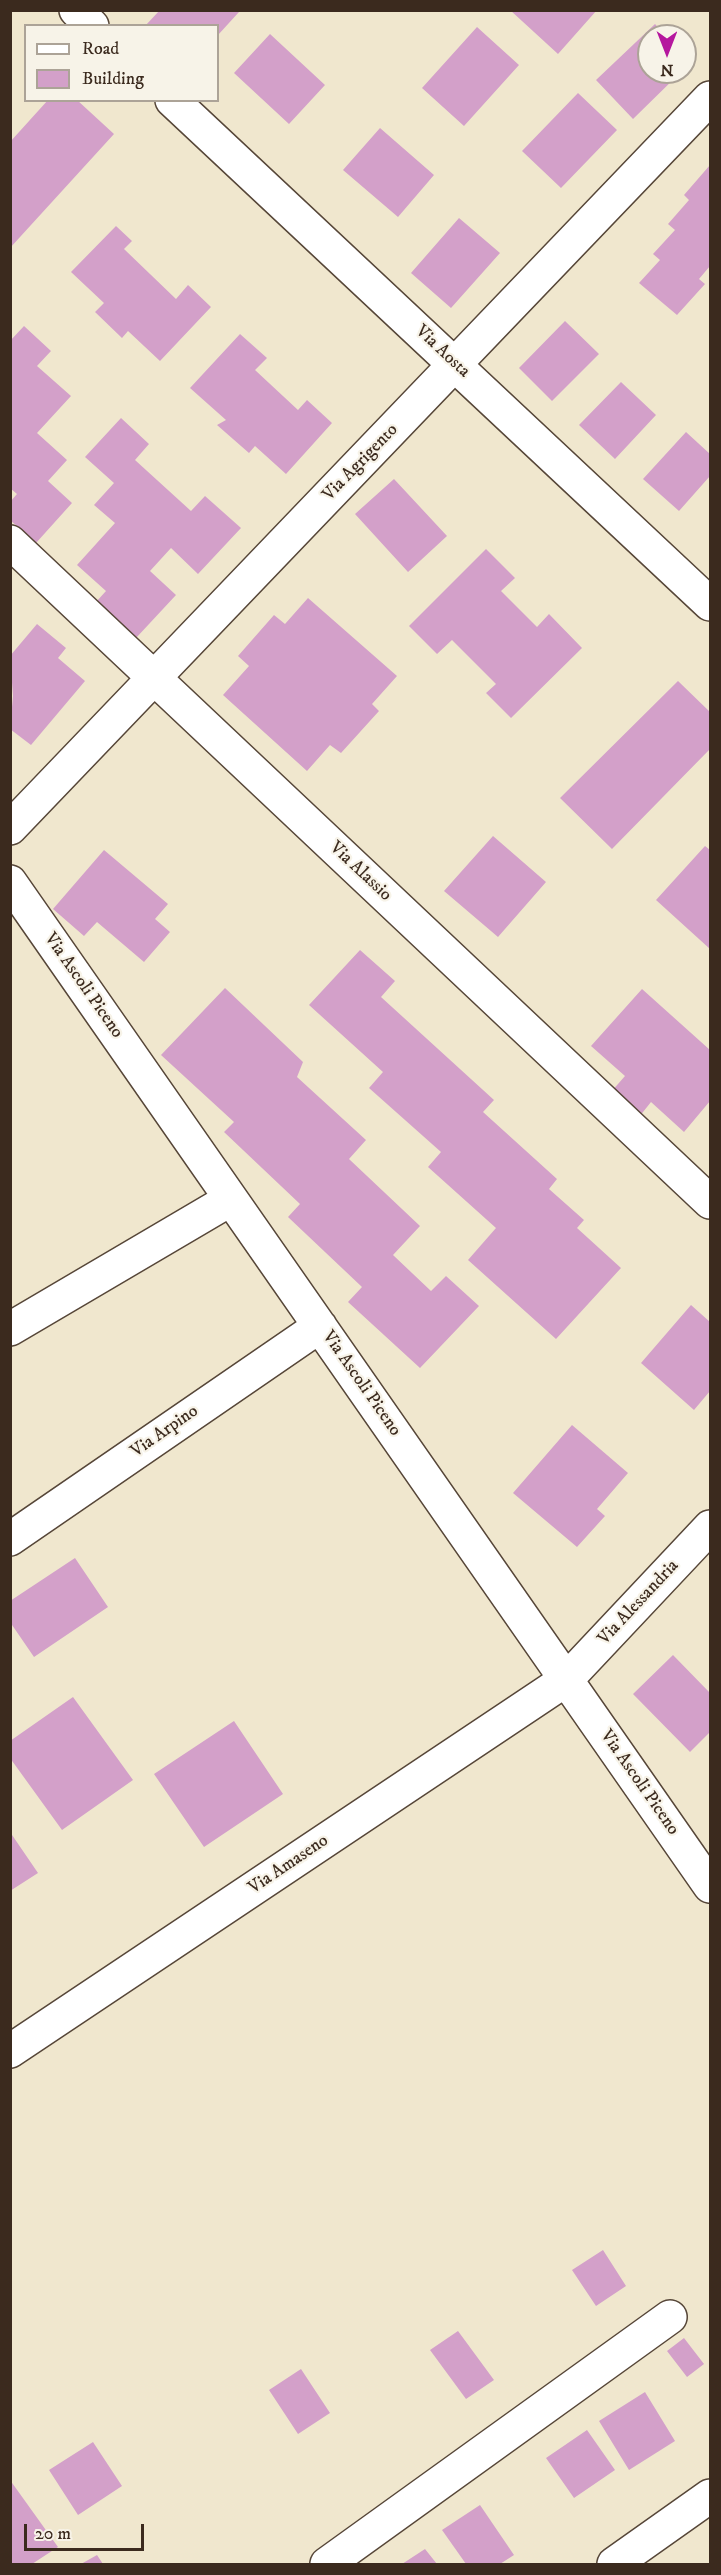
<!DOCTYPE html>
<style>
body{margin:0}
#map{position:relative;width:721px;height:2575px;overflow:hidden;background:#f0e7ce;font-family:"IM FELL DW Pica",serif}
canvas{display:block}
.frame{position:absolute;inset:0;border:12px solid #3b2a1e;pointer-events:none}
.legend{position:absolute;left:24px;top:24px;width:195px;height:78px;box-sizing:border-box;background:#f7f3e8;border:2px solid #aca397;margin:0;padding:8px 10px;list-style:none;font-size:18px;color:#3b2a1e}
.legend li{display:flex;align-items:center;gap:12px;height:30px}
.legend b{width:30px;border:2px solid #aca397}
.north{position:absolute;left:637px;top:24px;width:60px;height:60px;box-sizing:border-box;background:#f7f3e8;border:2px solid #aca397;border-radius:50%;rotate:180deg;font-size:16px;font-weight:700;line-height:24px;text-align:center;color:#3b2a1e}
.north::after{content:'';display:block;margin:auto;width:21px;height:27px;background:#b5179e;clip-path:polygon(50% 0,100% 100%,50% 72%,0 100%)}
.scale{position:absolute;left:24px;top:2524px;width:120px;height:27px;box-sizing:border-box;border:3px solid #3b2a1e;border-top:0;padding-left:8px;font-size:18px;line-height:21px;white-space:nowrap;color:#3b2a1e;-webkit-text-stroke:4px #f7f3e8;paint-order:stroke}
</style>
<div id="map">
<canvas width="721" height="2575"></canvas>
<div class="frame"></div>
<ul class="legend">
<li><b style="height:8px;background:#fff"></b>Road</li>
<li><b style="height:16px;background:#d3a0c9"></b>Building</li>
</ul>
<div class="north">N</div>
<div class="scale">20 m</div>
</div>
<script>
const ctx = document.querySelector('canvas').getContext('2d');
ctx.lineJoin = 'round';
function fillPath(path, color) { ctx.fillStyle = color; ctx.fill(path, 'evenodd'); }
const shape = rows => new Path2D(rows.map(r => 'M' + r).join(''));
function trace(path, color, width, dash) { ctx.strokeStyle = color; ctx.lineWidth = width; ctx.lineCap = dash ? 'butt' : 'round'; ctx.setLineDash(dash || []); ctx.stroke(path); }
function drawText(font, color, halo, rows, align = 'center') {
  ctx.font = font + ' "IM FELL DW Pica",serif'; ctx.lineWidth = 4.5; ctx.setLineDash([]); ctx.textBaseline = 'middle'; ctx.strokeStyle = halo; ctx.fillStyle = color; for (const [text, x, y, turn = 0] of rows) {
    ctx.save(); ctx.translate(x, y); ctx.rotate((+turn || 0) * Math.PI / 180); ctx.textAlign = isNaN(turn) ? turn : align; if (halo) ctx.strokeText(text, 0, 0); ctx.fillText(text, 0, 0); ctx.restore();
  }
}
fillPath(shape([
 [160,10,237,10,239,12,218,35,218,26,145,26],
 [510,10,597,10,558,54],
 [655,24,666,36,649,36,649,72,681,72,633,119,596,80],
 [477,27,519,65,464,126,422,88],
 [270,34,325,85,289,124,234,73],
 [578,93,617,130,561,188,522,151],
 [48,100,77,100,114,134,10,248,10,142],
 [380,128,434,175,398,217,343,170],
 [710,165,710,266,699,279,705,284,677,315,639,283,660,260,653,254,675,230,668,224,689,200,684,195],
 [459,218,500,253,451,308,411,273],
 [116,226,132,241,124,249,176,299,188,285,211,307,160,361,128,331,122,338,95,312,104,303,71,272],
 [565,321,599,354,552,401,519,368],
 [24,326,51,351,37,366,71,396,37,433,67,460,48,481,72,503,36,543,10,520,10,502,17,494,10,488,10,341],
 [240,334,267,358,255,370,298,410,307,400,332,423,286,474,255,446,249,453,217,425,226,420,190,388],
 [621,382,656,415,615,459,579,425],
 [121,418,149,444,135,460,191,511,205,496,241,528,198,574,171,548,150,571,176,595,136,638,96,602,106,591,77,565,115,523,94,505,114,483,85,457],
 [686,432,710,454,710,476,679,511,643,479],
 [394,479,447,536,408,572,355,514],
 [486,549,515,578,501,591,537,627,549,614,582,648,511,718,486,693,496,684,452,640,437,654,409,626],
 [308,598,397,676,372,704,379,711,341,753,330,745,307,771,223,695,249,666,238,656,274,615,285,624],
 [37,624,66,648,58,658,85,681,31,745,10,729,13,696,10,656],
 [678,681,710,712,710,749,612,849,560,798],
 [493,836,546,882,498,937,444,891],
 [705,846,710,850,710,949,656,900],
 [104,850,168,904,155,919,170,932,144,962,97,922,84,936,53,909],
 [360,950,395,981,381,997,494,1100,483,1112,557,1179,549,1189,584,1220,577,1228,621,1268,556,1339,468,1260,496,1228,428,1167,441,1152,369,1088,383,1072,309,1005],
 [225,988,303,1062,297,1077,366,1140,349,1159,420,1226,393,1255,431,1291,446,1276,479,1306,420,1368,348,1302,362,1287,288,1217,300,1204,224,1132,234,1122,161,1055],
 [642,989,710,1050,710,1101,684,1132,651,1102,639,1117,611,1092,625,1076,591,1046],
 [691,1305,710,1322,710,1391,694,1410,641,1363],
 [572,1425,628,1473,597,1509,605,1516,577,1547,513,1493],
 [75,1558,108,1607,34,1657,10,1622,10,1601],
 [673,1655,710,1693,710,1732,690,1752,633,1694],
 [73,1697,133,1780,62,1830,10,1758,10,1741],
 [234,1721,283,1794,204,1847,154,1774],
 [10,1832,38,1873,10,1891],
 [603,2250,626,2286,596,2306,572,2270],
 [458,2331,494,2380,466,2399,430,2350],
 [684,2338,704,2364,687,2377,667,2351],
 [301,2369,330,2413,298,2434,269,2390],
 [645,2392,675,2441,629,2470,599,2421],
 [587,2430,615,2470,574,2498,546,2458],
 [93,2442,122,2486,78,2515,49,2470],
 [10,2480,58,2547,32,2564,10,2564],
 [480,2505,514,2555,500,2564,466,2564,442,2530],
 [425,2549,437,2564,402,2564],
 [97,2555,103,2564,81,2564]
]), '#d3a0c9');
const minor = shape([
 [76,10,92,26],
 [172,100,710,604],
 [10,542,710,1202],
 [10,828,710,98],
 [10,882,710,1886],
 [10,1329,231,1199],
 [10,1539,320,1326],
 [10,2051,567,1679,710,1527],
 [327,2564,670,2317],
 [614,2564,710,2496]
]);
trace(minor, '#564638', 36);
trace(minor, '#fff', 33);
drawText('18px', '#3b2a1e', '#f7f3e8', [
 ["Via Aosta",442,352,43],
 ["Via Agrigento",361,463,-46],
 ["Via Alassio",360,872,43],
 ["Via Ascoli Piceno",83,986,55],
 ["Via Ascoli Piceno",361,1384,55],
 ["Via Arpino",165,1432,-35],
 ["Via Alessandria",639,1603,-47],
 ["Via Ascoli Piceno",639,1783,55],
 ["Via Amaseno",289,1865,-34]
]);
</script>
